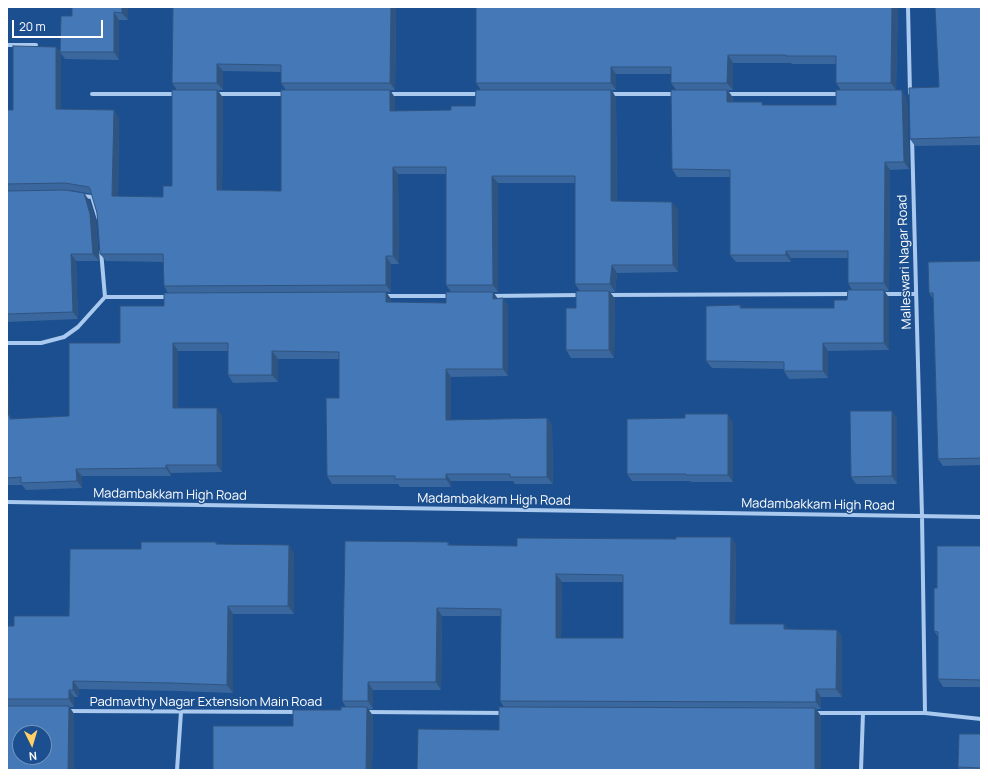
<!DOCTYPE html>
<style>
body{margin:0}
#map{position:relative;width:988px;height:777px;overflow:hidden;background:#1b4f8f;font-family:Manrope,sans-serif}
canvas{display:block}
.frame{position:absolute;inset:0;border:8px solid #fff;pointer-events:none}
.north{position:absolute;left:12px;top:725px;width:40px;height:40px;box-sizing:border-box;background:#1b4f8f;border:1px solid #7695bc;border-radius:50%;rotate:175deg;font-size:11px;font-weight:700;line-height:16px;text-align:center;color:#fff}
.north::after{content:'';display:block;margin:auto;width:14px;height:18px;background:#ffd166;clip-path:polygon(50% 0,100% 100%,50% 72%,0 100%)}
.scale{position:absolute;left:12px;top:20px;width:91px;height:18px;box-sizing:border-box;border:2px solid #fff;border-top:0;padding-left:5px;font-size:12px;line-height:14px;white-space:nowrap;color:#fff;-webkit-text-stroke:3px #1b4f8f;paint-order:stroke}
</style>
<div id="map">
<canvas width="988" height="777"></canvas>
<div class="frame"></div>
<div class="north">N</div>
<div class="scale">20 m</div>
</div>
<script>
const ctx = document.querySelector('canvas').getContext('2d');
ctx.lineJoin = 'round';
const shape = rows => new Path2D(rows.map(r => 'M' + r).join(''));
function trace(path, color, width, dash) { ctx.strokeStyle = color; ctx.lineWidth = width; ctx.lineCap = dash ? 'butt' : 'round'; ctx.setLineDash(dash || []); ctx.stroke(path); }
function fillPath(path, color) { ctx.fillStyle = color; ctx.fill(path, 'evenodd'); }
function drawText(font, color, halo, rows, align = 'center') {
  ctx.font = font + ' Manrope,sans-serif'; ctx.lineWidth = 3; ctx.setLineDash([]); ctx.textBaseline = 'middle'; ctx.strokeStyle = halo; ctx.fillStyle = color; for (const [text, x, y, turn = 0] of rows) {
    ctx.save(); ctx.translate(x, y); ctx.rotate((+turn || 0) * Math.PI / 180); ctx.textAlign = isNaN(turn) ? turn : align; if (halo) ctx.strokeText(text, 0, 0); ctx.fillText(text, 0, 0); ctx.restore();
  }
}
trace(shape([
 [908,7,910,93],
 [7,45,36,45],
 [92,94,176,94],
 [215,94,286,94],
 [389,94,480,94],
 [609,94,676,94],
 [727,94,840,94],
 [912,137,922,516,925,713],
 [82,196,92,197,99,220],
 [101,251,105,297,168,297],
 [882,294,916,294],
 [608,295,852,294],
 [384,296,452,296],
 [490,296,580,295],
 [7,343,41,343,64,337,78,327,105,297],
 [7,502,981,517],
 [67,711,299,712],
 [365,712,505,713],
 [813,713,925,713,981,719],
 [177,770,181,712],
 [861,770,863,713]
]), '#a9c9ee', 4);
fillPath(shape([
 [72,7,128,7,128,20,119,20,119,60,65,59,60,52,72,16],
 [173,7,396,7,395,90,390,90,395,98,395,111,451,110,475,106,481,90,476,83,898,7,896,90,907,98,909,169,890,170,889,291,884,291,889,298,889,350,828,351,828,378,789,379,784,371,784,369,712,368,706,361,740,305,742,308,834,308,847,300,852,290,848,283,848,258,791,258,791,262,736,262,730,255,730,177,677,177,672,169,676,90,671,83,671,74,616,74,616,90,612,90,616,98,617,201,678,209,678,272,617,273,615,292,610,292,615,299,614,358,571,358,566,350,576,308,580,291,575,284,575,183,498,183,498,292,493,292,498,299,503,298,508,306,508,376,451,377,451,420,547,418,552,425,553,484,515,484,513,481,451,481,451,487,400,487,398,484,332,484,327,476,339,398,339,359,278,359,278,382,233,383,228,375,228,351,178,351,178,408,222,415,222,472,171,473,171,476,82,476,82,488,26,490,22,485,7,485,7,346,9,415,12,419,69,416,120,343,164,306,168,293,164,286,163,262,106,261,100,254,97,213,92,194,70,190,89,200,96,222,99,261,76,261,78,319,7,322,7,110,13,110,56,47,61,54,61,109,119,118,118,196,163,197,172,186,177,90,172,83],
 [733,63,791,63,792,64,836,64,836,83,841,90,836,105,764,105,733,102,733,98,728,90,733,90],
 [223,71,281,72,281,83,286,90,281,191,222,190,223,98,218,90,223,90],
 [398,174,446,174,446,285,451,292,446,303,391,302,391,299,386,292,391,292,391,264,399,264],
 [981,7,981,145,915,146,910,139,939,87],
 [981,261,981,465,943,466,938,459,934,300,929,293],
 [897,418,897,484,856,484,851,477],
 [733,422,733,482,691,482,690,481,632,481,627,474],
 [731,537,736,545,735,624,788,629,837,630,842,637,842,697,821,697,821,709,816,709,821,716,499,730,504,707,500,701,501,616,442,616,441,690,373,690,373,709,368,709,373,716,372,770,213,770,293,726,341,710,346,707,342,701,448,542,450,545,517,546],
 [562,582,623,582,623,638,561,638],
 [216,542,217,544,294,553,294,614,233,614,233,693,178,691,79,689,78,697,74,697,74,707,69,707,74,714,7,770,7,626,14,626,69,616,141,549],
 [981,546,981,687,943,687,938,679,938,637,934,631,937,588],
 [981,734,981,770,960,770,958,767]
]), '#3a679d');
fillPath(shape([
 [122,7,128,7,128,20,122,13],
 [391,7,396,7,395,90,390,83],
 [892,7,898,7,896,90,891,83],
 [114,12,119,20,119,60,114,52],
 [56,47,61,54,61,117,56,109],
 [728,55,733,63,733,90,727,83],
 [217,64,223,71,223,90,217,83],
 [611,67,616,74,616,90,611,83],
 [217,90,223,98,222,198,217,190],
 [390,90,395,98,395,118,390,111],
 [611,90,616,98,617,209,611,201],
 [727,90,733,98,732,110,727,102],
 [902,90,907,98,909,169,904,162],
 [114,110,119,118,118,204,112,196],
 [885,162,890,170,889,291,884,283],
 [393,167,398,174,399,264,393,256],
 [492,176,498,183,498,292,493,285],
 [84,193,89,200,96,222,99,261,93,254],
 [672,202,678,209,678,272,673,265],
 [786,251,791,258,791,262,786,255],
 [71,254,76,261,78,319,73,312],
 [386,256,391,264,391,292,386,285],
 [612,265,617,273,615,292,610,284],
 [884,290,889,298,889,350,884,343],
 [609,291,615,299,614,358,609,350],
 [386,292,391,299,391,310,386,302],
 [493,292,498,299,493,299],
 [503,298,508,306,508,376,503,369],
 [173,343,178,351,178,416,173,408],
 [823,343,828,351,828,378,823,371],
 [7,346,10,423,7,419],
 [272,351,278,359,278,382,272,375],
 [446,369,451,377,451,427,446,420],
 [217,408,222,415,222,472,217,465],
 [892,411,897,418,897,484,892,476],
 [728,414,733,422,733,482,728,475],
 [547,418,552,425,553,484,547,477],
 [166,465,171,473,171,476,166,468],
 [76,469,82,476,82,488,77,481],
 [446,474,451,481,451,487,446,479],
 [731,537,736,545,735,632,730,624],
 [289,545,294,553,294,614,288,606],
 [556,574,562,582,561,646,556,638],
 [228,606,233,614,233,693,227,685],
 [437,608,442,616,441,690,436,682],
 [784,624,790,632,784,629],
 [837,630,842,637,842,697,836,689],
 [73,681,79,689,78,697,73,690],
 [368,682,373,690,373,709,368,701],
 [816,689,821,697,821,709,816,702],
 [69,690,74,697,74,707,69,699],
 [69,706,74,714,74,770,68,770],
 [367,707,373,716,372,770,366,770],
 [815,708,821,716,821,770,815,770]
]), '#305480');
const building = shape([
 [72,7,122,7,122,13,114,12,114,52,60,52,61,16,72,16,72,7],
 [173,7,391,7,390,83,281,83,281,65,217,64,217,83,172,83,173,7],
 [476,7,892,7,891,83,836,83,836,56,786,56,786,55,728,55,727,83,671,83,671,67,611,67,611,83,476,83,476,7],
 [935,7,981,7,981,137,910,139,909,88,939,87,935,7],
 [13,46,56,47,56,109,114,110,112,196,163,197,163,186,172,186,172,90,217,90,217,190,281,191,281,90,390,90,390,111,451,110,451,106,475,106,476,90,611,90,611,201,672,202,673,265,612,265,610,284,575,284,575,176,492,176,493,285,446,285,446,167,393,167,393,256,386,256,386,285,164,286,163,254,100,254,97,213,90,189,89,187,65,183,7,184,7,110,13,110,13,46],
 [671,90,727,90,727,102,762,102,762,105,836,105,836,90,902,90,904,162,885,162,884,283,848,283,848,251,786,251,786,255,730,255,730,170,672,169,671,90],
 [65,190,84,193,90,214,93,254,71,254,73,312,7,314,7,191,65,190],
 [981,261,981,458,938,459,933,293,929,293,928,262,981,261],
 [848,290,884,290,884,343,823,343,823,371,784,371,784,362,706,361,706,306,740,305,740,308,834,308,834,300,847,300,848,290],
 [576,291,609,291,609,350,566,350,566,308,576,308,576,291],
 [386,292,386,302,446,303,446,292,493,292,493,299,503,298,503,369,446,369,446,420,547,418,547,477,510,477,510,474,446,474,446,479,395,479,395,476,327,476,326,398,339,398,339,352,272,351,272,375,228,375,228,343,173,343,173,408,217,408,217,465,166,465,166,468,76,469,77,481,21,483,21,477,7,478,7,415,9,415,10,419,69,416,69,343,120,343,120,306,164,306,164,293,386,292],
 [850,411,892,411,892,476,851,477,850,411],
 [685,414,728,414,728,475,686,475,686,474,627,474,627,419,685,418,685,414],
 [676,537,731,537,730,624,784,624,784,629,837,630,836,689,816,689,816,702,500,701,501,609,437,608,436,682,368,682,368,701,342,701,345,541,448,542,448,545,517,546,517,538,676,539,676,537],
 [556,574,623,575,623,638,556,638,556,574],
 [141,542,216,542,216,544,289,545,288,606,228,606,227,685,172,683,73,681,73,690,69,690,69,699,7,699,7,626,14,626,14,616,69,616,70,549,141,549,141,542],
 [937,546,981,546,981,680,938,679,938,632,934,631,934,588,937,588,937,546],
 [7,706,69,706,68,770,7,770,7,706],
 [20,733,44,733,44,757,20,757,20,733],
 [341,707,367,707,366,770,213,770,213,726,293,726,293,710,341,710,341,707],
 [499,707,815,708,815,770,417,770,418,729,499,730,499,707],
 [959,734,981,734,981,768,958,767,959,734]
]);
fillPath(building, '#4478b7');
trace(building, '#305480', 1);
drawText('13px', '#fff', '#1b4f8f', [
 ["Malleswari Nagar Road",905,262,-92],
 ["Madambakkam High Road",170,495,1],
 ["Madambakkam High Road",494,500,1],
 ["Madambakkam High Road",818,505,1],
 ["Padmavthy Nagar Extension Main Road",206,702]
]);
</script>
